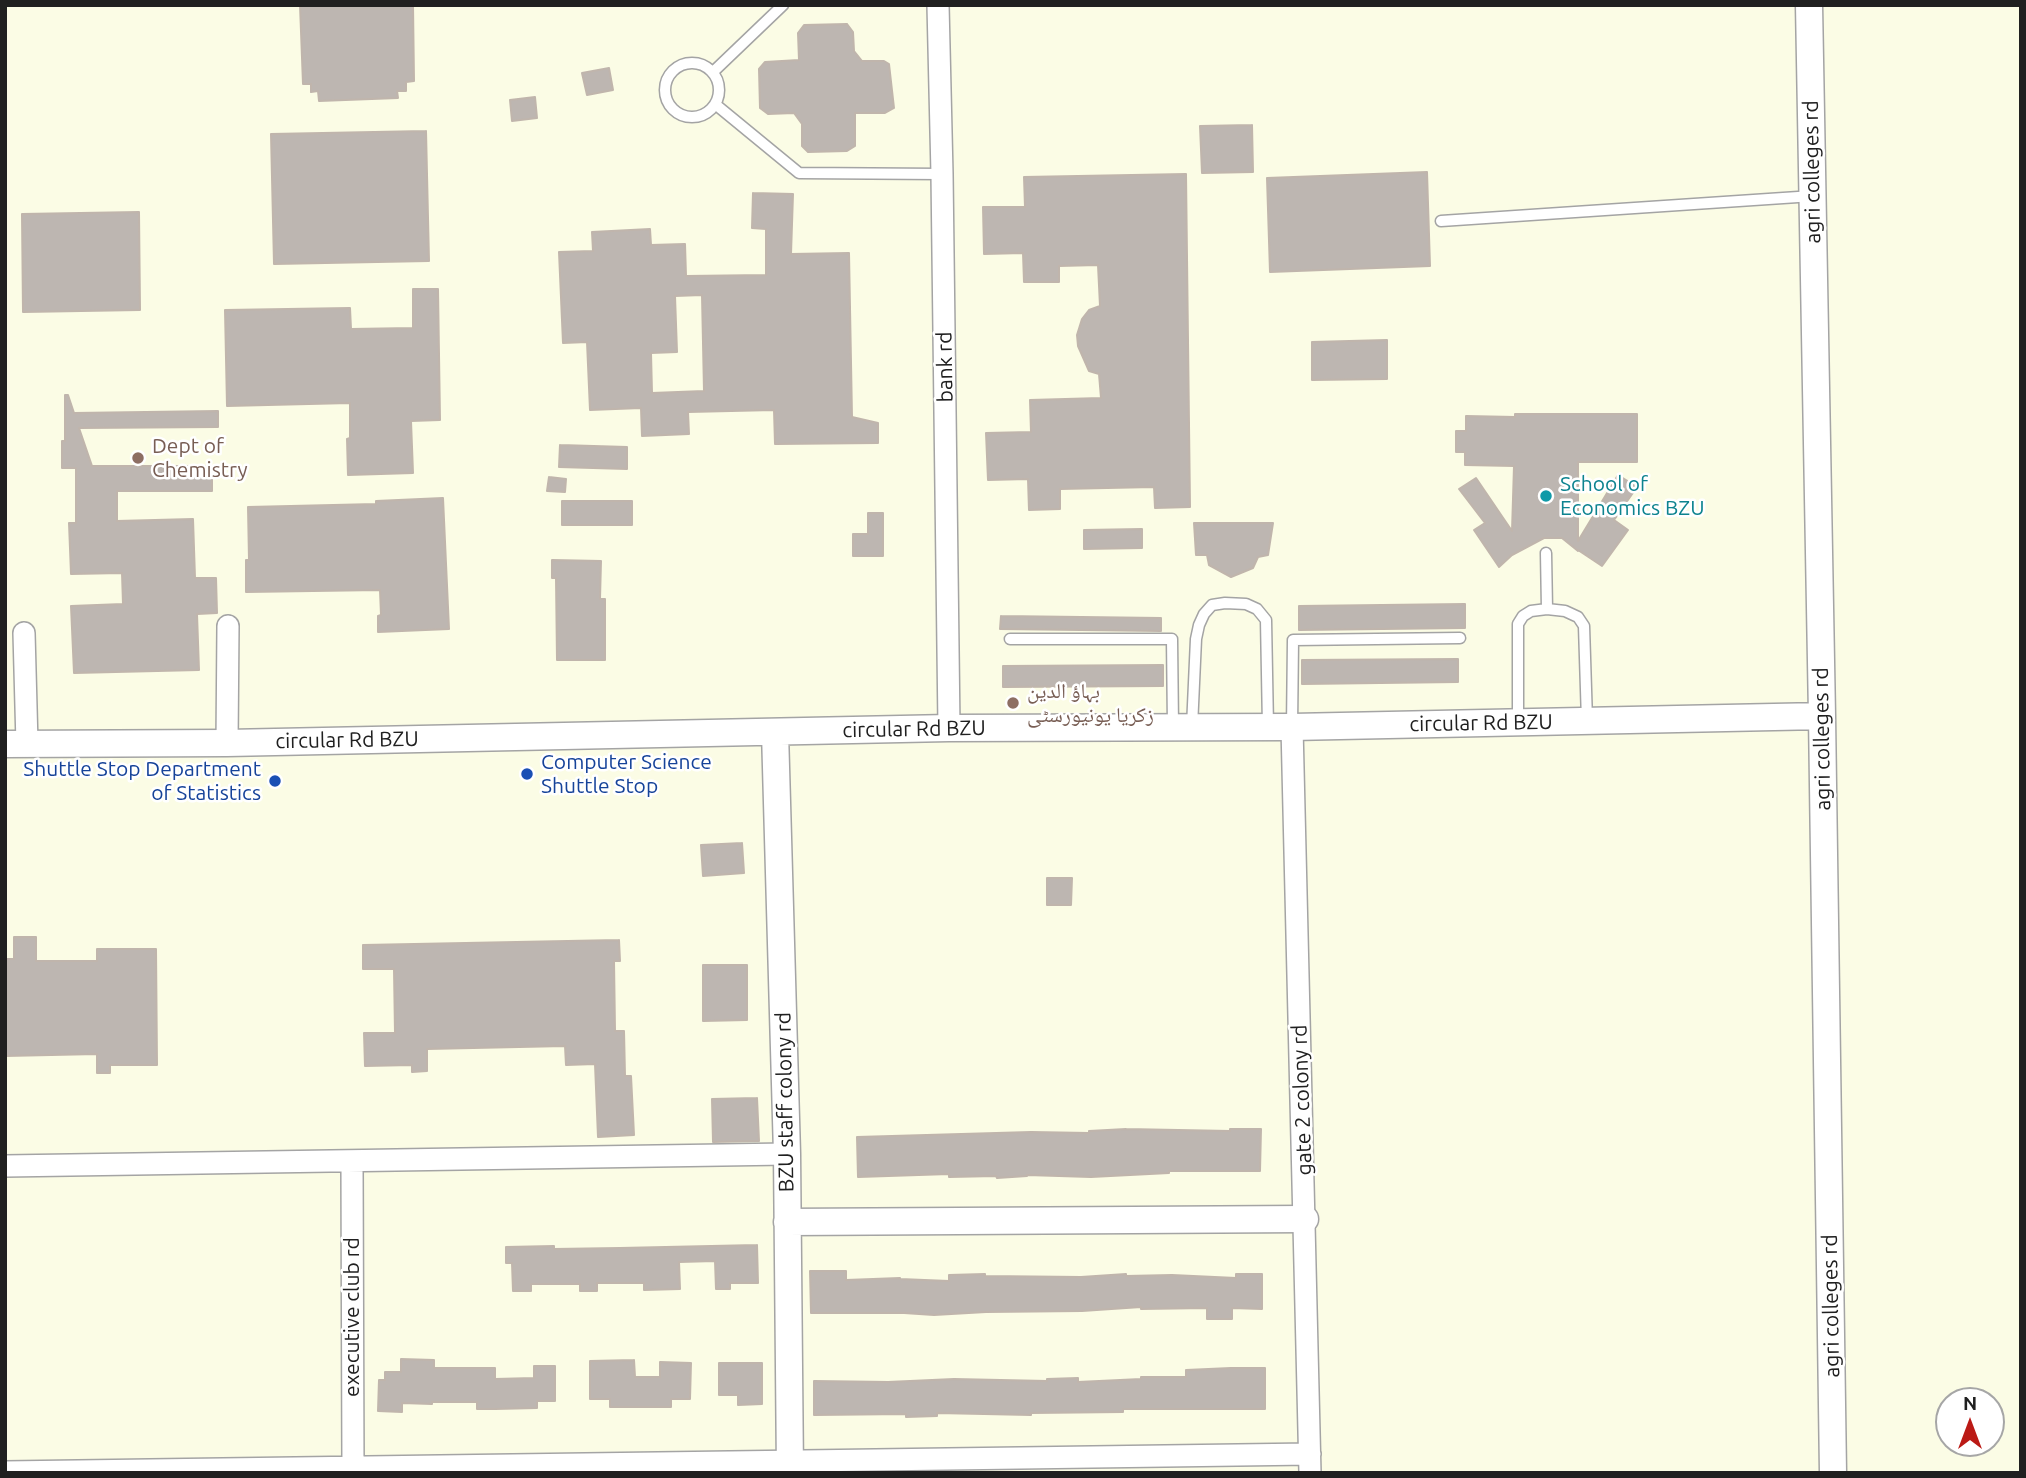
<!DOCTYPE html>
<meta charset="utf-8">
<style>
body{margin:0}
#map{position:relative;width:2026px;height:1478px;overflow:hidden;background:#f0ede8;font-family:Ubuntu,sans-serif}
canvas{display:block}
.frame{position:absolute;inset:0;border:7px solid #202020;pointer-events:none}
.north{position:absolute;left:1935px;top:1387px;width:70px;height:70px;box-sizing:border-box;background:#fff;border:2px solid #a6a6a6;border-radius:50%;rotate:0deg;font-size:19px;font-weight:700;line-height:28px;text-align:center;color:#202020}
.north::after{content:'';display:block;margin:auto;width:24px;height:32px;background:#bb1a15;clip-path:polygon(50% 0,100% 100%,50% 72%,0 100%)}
</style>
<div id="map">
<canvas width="2026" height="1478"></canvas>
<div class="frame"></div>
<div class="north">N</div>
</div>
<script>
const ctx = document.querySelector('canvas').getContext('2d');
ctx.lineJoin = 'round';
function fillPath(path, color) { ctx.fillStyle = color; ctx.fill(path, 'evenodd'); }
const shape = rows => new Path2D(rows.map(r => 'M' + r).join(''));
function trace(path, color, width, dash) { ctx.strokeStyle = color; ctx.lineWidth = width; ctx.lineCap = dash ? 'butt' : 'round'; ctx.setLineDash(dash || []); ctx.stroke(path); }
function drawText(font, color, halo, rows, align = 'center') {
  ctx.font = font + ' Ubuntu,"Noto Naskh Arabic",sans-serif'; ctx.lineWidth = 5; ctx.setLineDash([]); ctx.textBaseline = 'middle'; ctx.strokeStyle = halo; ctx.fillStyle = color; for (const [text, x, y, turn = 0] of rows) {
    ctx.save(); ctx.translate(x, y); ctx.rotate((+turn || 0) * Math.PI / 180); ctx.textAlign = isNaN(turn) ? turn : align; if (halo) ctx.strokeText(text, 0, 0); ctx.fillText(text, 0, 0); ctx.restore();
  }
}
fillPath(shape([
 [5,5,2021,5,2021,1473,5,1473],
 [1949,1401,1991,1401,1991,1443,1949,1443]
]), '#fbfce5');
const building = shape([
 [300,5,413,5,414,81,406,82,406,91,397,91,398,98,319,101,318,91,311,92,311,84,303,84,300,5],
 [847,24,853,32,854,51,862,61,884,61,889,64,894,108,885,113,855,113,855,146,847,151,808,152,802,146,802,124,794,113,768,114,760,108,759,69,765,62,799,60,798,33,804,25,847,24],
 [609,68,613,90,587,95,582,73,609,68],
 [535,97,537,118,512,121,510,100,535,97],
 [1252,125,1253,172,1202,173,1200,126,1252,125],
 [426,131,429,261,274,264,271,134,426,131],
 [1427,172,1430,266,1270,272,1267,178,1427,172],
 [1186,174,1190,507,1155,508,1154,487,1060,489,1060,509,1029,510,1028,479,988,480,986,433,1031,432,1030,400,1101,398,1099,374,1089,371,1078,346,1077,335,1082,319,1089,310,1100,306,1098,265,1059,266,1059,282,1024,282,1023,253,984,254,983,207,1025,207,1024,177,1186,174],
 [753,193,793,194,791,254,849,253,852,417,878,423,878,443,775,444,774,410,688,412,689,434,642,436,641,408,590,410,587,342,563,343,559,252,593,251,592,232,650,229,651,245,685,244,686,276,766,275,766,229,752,228,753,193],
 [702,295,704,391,652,393,651,353,677,352,675,296,702,295],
 [139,212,140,310,23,312,22,214,139,212],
 [413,289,438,289,440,420,411,421,413,473,348,475,347,439,350,438,350,403,227,406,225,310,350,308,351,329,413,328,413,289],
 [1387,340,1387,379,1312,380,1312,342,1387,340],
 [65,395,68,395,74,413,218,411,218,427,79,428,92,466,212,466,212,491,117,491,117,521,193,519,195,578,216,578,217,613,197,614,199,670,74,673,71,606,123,604,122,573,71,574,69,523,76,523,76,468,62,468,62,441,65,441,65,395],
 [1515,414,1637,414,1637,462,1578,462,1578,541,1618,475,1637,487,1614,520,1628,530,1602,566,1578,550,1578,551,1562,538,1544,538,1512,555,1499,567,1474,530,1485,523,1459,489,1476,478,1512,531,1514,466,1465,465,1465,452,1456,452,1456,431,1466,431,1466,416,1515,417,1515,414],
 [560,445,627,447,627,469,559,467,560,445],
 [549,477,566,479,565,492,547,491,549,477],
 [443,498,449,629,378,632,378,616,381,615,380,590,246,592,246,560,249,560,248,507,376,504,376,501,443,498],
 [562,501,632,501,632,525,562,525,562,501],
 [868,513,883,513,883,556,853,556,853,534,868,534,868,513],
 [1194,523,1273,523,1268,555,1258,557,1253,568,1231,577,1209,565,1207,555,1196,555,1194,523],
 [1142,529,1142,548,1084,549,1084,530,1142,529],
 [552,560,601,561,600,599,605,599,605,660,557,660,556,578,552,578,552,560],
 [1465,604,1465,628,1299,630,1299,606,1465,604],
 [1001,616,1161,618,1161,631,1000,629,1001,616],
 [1458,659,1458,682,1302,684,1302,660,1458,659],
 [1163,665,1163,686,1003,687,1003,666,1163,665],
 [742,843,744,873,703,876,701,845,742,843],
 [1047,878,1072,878,1071,905,1047,905,1047,878],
 [14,937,36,937,36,961,97,961,97,949,156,949,157,1065,110,1065,110,1073,97,1073,97,1054,5,1056,5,959,14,959,14,937],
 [619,940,620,961,614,961,615,1031,624,1031,625,1076,631,1076,634,1135,598,1137,595,1064,566,1065,565,1046,427,1049,427,1071,412,1072,412,1065,365,1066,364,1033,395,1033,394,969,363,969,363,945,619,940],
 [703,965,747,965,747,1020,703,1021,703,965],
 [757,1098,759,1141,713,1142,712,1099,757,1098],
 [1126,1129,1230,1131,1230,1129,1261,1129,1260,1171,1169,1171,1169,1173,1091,1177,1027,1175,1027,1176,997,1178,996,1176,949,1177,949,1174,858,1177,857,1137,1031,1132,1089,1133,1089,1131,1126,1129],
 [757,1245,758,1283,730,1283,730,1289,716,1289,715,1261,679,1262,680,1289,644,1290,644,1283,597,1283,597,1291,580,1291,580,1284,531,1284,531,1291,513,1291,512,1263,506,1263,506,1247,554,1246,554,1249,620,1248,757,1245],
 [810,1271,846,1271,846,1280,900,1278,900,1279,949,1281,949,1275,985,1274,985,1276,1081,1277,1126,1274,1126,1276,1172,1275,1236,1278,1236,1274,1262,1274,1262,1309,1232,1308,1232,1319,1207,1319,1207,1308,1141,1309,1141,1307,1082,1311,986,1312,934,1315,904,1313,811,1313,810,1271],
 [401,1359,434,1360,434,1368,495,1368,495,1379,534,1378,534,1366,555,1366,555,1401,537,1401,537,1408,495,1409,477,1409,477,1402,432,1402,432,1404,402,1403,402,1412,378,1411,379,1380,385,1380,385,1372,401,1372,401,1359],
 [634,1360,635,1377,660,1377,660,1362,691,1363,690,1399,671,1399,671,1407,610,1407,610,1399,590,1399,590,1361,634,1360],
 [719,1363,762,1363,762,1404,738,1405,738,1395,719,1395,719,1363],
 [1231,1368,1265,1368,1265,1409,1123,1409,1123,1412,1031,1413,1031,1415,937,1413,937,1416,906,1417,906,1414,814,1415,814,1381,888,1382,954,1379,1047,1381,1047,1379,1078,1378,1078,1382,1141,1379,1141,1377,1186,1377,1186,1370,1231,1368]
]);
fillPath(building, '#bdb6b1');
trace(building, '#c0b5ac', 2);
const service = shape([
 '665 90a27 27 0 1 1 54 0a27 27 0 1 1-54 0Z',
 [713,72,783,5],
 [715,104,799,173,942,174],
 [1441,221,1813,196],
 [1546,553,1547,609],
 [1010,639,1172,639,1173,727],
 [1518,721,1518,624,1523,616,1531,611,1547,609,1565,611,1578,617,1584,626,1587,721],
 [1192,727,1196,639,1199,625,1204,614,1212,605,1225,603,1246,604,1257,609,1266,620,1268,727],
 [1292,727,1293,640,1460,638]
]);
const minor = shape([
 [938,5,942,174,949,728],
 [24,633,27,744],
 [1292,727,1310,1473],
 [227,743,228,626],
 [352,1161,353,1473],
 [5,1166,787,1154],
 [5,1472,1310,1454]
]);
const tertiary = shape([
 [1809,5,1822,716,1833,1473],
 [775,732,787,1154,790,1473],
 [5,744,227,743,949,728,1292,727,1822,716],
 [787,1222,1305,1219]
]);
trace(service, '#a4a4a4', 13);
trace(minor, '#a4a4a4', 24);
trace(tertiary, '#a4a4a4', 29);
trace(service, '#fff', 10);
trace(minor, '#fff', 21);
trace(tertiary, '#fff', 26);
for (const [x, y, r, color] of [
 [138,458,7,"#8d6e63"],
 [1546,496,7,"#0f9aa8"],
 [1013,703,7,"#8d6e63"],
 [527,774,7,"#1a4fb4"],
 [275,781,7,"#1a4fb4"]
]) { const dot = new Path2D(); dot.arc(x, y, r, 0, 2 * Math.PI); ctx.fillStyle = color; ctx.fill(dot); trace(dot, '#fff', 2.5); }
drawText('21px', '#202020', '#fff', [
 ["agri colleges rd",1812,172,-91],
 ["bank rd",945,367,-91],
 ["circular Rd BZU",1481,723,-1],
 ["circular Rd BZU",914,729,-1],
 ["agri colleges rd",1822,739,-91],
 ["circular Rd BZU",347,740,-1],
 ["gate 2 colony rd",1302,1100,-92],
 ["BZU staff colony rd",785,1102,-91],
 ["agri colleges rd",1831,1306,-91],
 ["executive club rd",352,1317,-90]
]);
drawText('21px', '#785e54', '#fff', [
 ["Dept of",152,446],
 ["Chemistry",152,470],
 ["بہاؤ الدین",1027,691],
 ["زکریا یونیورسٹی",1027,715]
], 'left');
drawText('21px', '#0d838f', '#fff', [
 ["School of",1560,484],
 ["Economics BZU",1560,508]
], 'left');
drawText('21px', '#164399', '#fff', [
 ["Computer Science",541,762],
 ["Shuttle Stop",541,786],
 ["Shuttle Stop Department",261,769,"right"],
 ["of Statistics",261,793,"right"]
], 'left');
</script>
